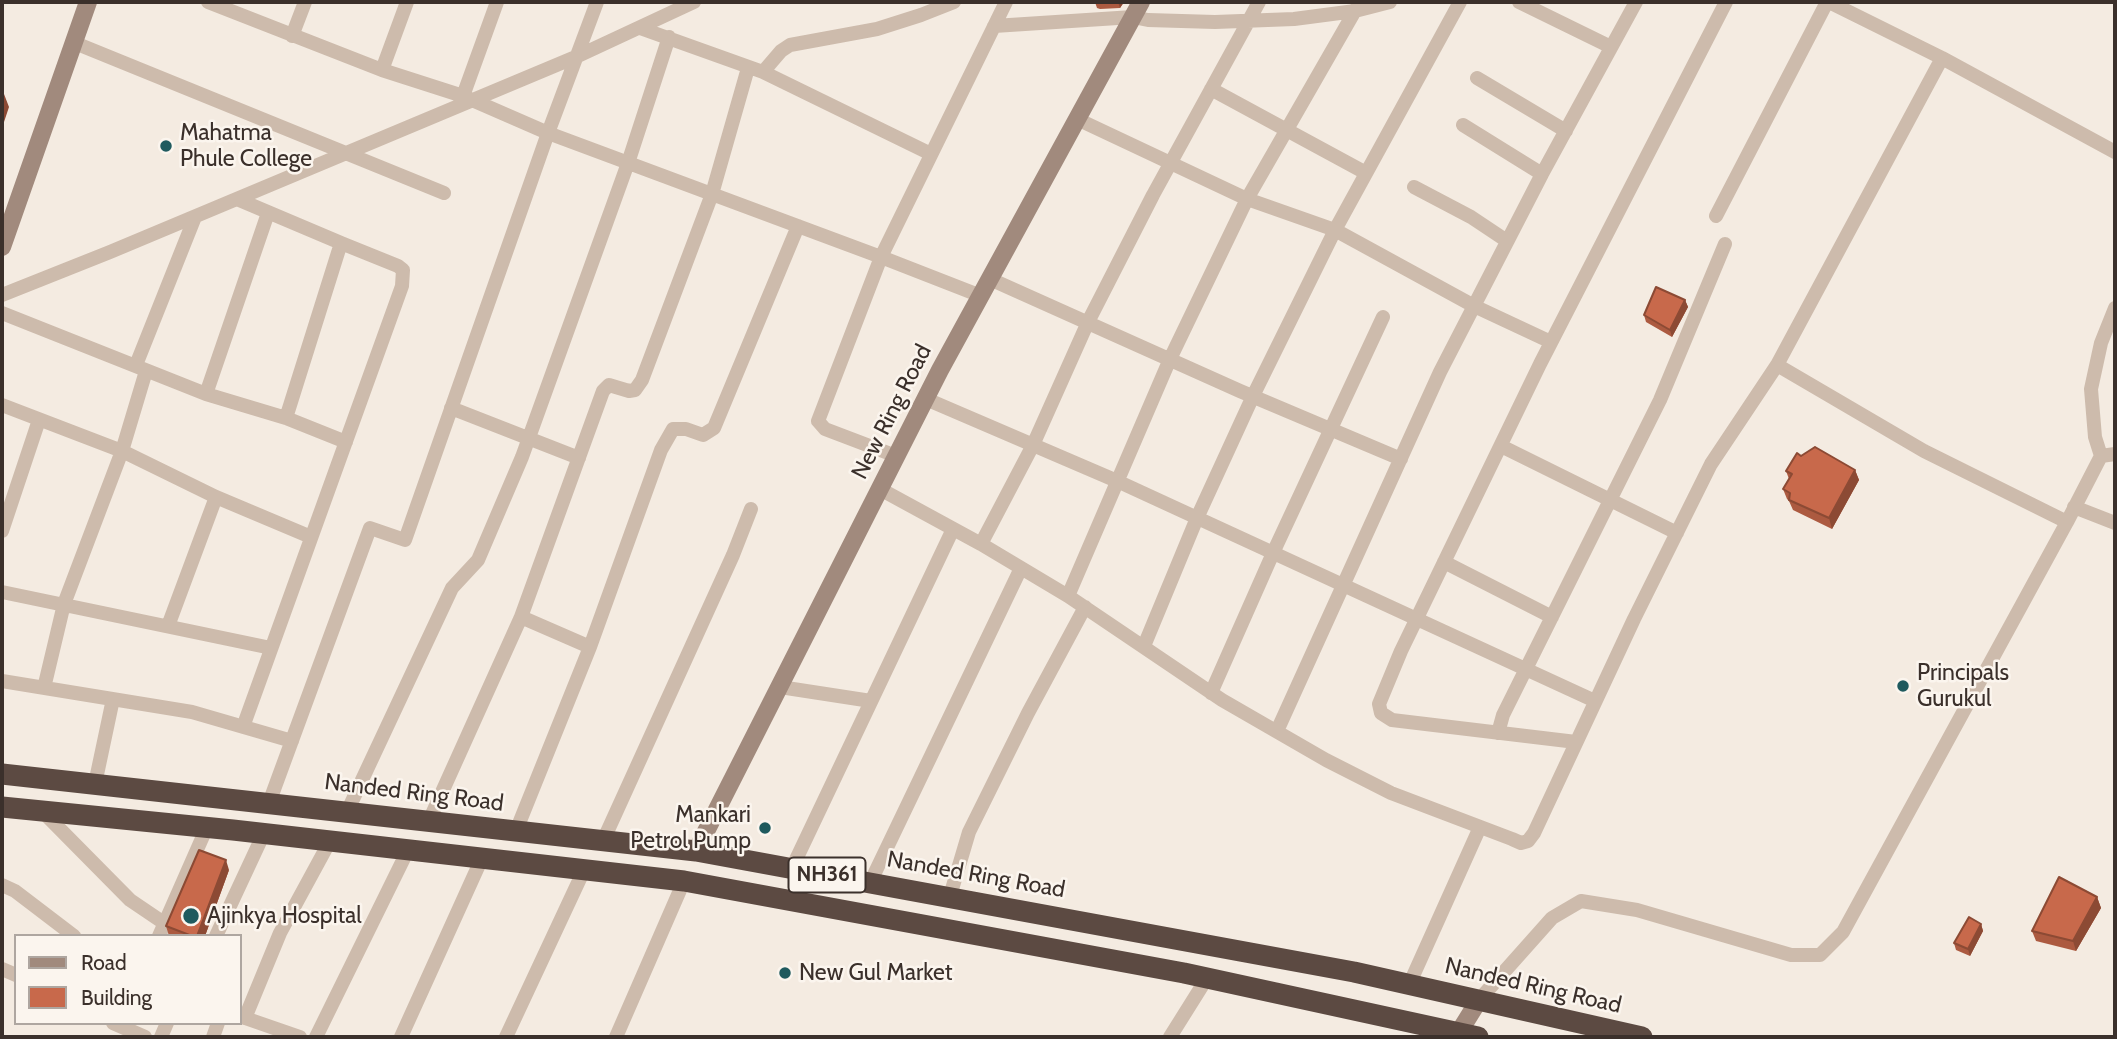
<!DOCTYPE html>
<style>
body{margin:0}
#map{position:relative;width:2117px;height:1039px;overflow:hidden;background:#f4ebe1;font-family:Cabin,sans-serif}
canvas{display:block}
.frame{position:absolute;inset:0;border:4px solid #3b302b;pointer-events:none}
.legend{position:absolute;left:14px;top:934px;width:228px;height:91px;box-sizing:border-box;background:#fbf5ee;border:2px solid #aea6a0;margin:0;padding:9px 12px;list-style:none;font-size:21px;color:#3b302b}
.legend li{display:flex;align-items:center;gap:14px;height:35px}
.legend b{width:35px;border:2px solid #aea6a0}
</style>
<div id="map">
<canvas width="2117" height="1039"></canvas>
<div class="frame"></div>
<ul class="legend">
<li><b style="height:9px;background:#a18a7d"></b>Road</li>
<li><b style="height:19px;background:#c8694b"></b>Building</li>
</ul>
</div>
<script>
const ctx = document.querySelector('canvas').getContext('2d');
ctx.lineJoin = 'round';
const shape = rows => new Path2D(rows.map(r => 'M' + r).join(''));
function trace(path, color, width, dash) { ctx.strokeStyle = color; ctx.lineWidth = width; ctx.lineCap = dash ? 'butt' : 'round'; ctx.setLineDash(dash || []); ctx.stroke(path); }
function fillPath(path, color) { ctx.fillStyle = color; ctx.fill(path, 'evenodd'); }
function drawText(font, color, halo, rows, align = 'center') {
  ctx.font = font + ' Cabin,sans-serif'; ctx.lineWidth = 5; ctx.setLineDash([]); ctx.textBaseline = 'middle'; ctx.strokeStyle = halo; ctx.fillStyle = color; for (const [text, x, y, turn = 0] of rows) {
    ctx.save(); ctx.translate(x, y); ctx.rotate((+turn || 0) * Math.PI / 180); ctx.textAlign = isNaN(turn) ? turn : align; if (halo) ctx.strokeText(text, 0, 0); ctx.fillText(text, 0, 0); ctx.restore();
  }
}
trace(shape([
 [208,2,382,70,463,96,548,133,881,257,1006,2],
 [1519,2,1611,47],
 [1829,2,1942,58,2115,152],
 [994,26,1133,17,1148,20,1215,22,1294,19,1355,11,1390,2],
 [640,28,763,72,931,154],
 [292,36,305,2],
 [75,43,444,193],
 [382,70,407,2],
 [763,72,781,51,790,45,877,29,921,15,954,2],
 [1477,78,1566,131],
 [1211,89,1366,173],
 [463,96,497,2],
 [1077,119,1247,199,1335,230,1474,306,1551,342],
 [1463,125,1542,174],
 [1414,187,1471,217,1507,241],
 [1716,216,1827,2],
 [990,279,1240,391,1401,459],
 [2,295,110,252,578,56,694,2],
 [2,313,206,394,286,418,341,243,237,199],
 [136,365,195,217],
 [1777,365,1924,451,2067,522],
 [206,394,268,213],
 [926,399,1117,481,1595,701],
 [2,405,122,451,216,497,311,537],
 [451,408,579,458],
 [286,418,346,442],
 [1501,446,1677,533],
 [896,456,825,429,818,421,881,257,981,296],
 [2101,456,2115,454],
 [880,489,981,544,1068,596,1222,700,1326,760,1391,793,1512,839,1521,843,1528,841,1534,833,1634,619,1711,464,1777,365,1942,58],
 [2074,507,2115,523],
 [2,531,39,420],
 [981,544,1033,445,1088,322,1153,195,1259,2],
 [1444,562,1552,617],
 [2,592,271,648],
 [1068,596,1170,359,1247,199,1360,2],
 [521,617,603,391,609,385,629,391,635,390,642,380,712,194,748,68],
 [168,626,216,497],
 [1144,646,1197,518,1253,396,1335,230,1460,2],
 [2,681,192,712,292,741],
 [780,687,871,701],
 [44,688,64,604,122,451,146,371],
 [1211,693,1273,553,1383,317],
 [243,727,402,286,403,270,398,266,341,243],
 [1277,731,1440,372,1542,174,1636,2],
 [1498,733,1503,715,1660,400,1725,244],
 [1576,742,1392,720,1381,713,1379,704,1401,651,1540,364,1726,2],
 [95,784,113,699],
 [269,803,370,528,405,540,548,133,597,2],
 [43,812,130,900,164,923],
 [347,812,452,588,478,560,522,457,628,163,669,37],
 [429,821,521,617,590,647],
 [516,831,590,647,661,450,673,429,686,429,703,435,714,428,798,226],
 [603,841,733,555,751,509],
 [792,868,953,529],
 [870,883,1021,568],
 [2,885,15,891,74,936],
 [950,896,969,832,1028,713,1085,607],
 [159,936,207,827],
 [216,936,264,833],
 [2,969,16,975],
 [1409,985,1480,827],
 [1479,1000,1552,918,1581,901,1637,910,1791,955,1820,955,1843,932,2067,522,2101,456,2095,437,2091,389,2101,343,2115,308],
 [240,1016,245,1018,280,933,330,841],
 [245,1018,300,1037],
 [113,1023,145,1037],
 [161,1037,167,1023],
 [213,1037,218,1023],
 [316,1037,408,850],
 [401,1037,482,858],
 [506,1037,584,870],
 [616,1037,684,881],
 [1170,1037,1207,978]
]), '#cdbbac', 14);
trace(shape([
 [2,247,88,2],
 [696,851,940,370,1141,2],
 [1456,1037,1479,1000]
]), '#a18a7d', 18);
trace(shape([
 [2,774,696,851,1354,972,1642,1037],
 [2,807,233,830,684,881,1184,973,1478,1037]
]), '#5c4a42', 21);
fillPath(shape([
 [1095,2,1124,2,1120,8,1100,9,1097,8],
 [1685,300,1688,307,1672,337,1646,322,1644,315],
 [1801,456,1855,470,1859,480,1832,529,1793,510,1789,501,1787,499,1783,489,1789,479,1786,471],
 [229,870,205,936,169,936,166,926],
 [2097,897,2101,908,2076,951,2036,941,2032,931],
 [1981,924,1983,931,1970,956,1956,950,1954,943]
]), '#ac5a40');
fillPath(shape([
 [1118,2,1124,2,1120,8],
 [4,94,9,107,2,128,2,101],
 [1685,300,1688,307,1672,337,1670,330],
 [1855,470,1859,480,1832,529,1829,518],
 [226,860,229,870,205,936,197,936],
 [2097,897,2101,908,2076,951,2073,941],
 [1981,924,1983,931,1970,956,1968,949]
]), '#8c4a34');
const building = shape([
 [1656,287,1685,300,1670,330,1644,315,1656,287],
 [1815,447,1855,470,1829,518,1789,500,1790,493,1783,489,1792,474,1786,471,1797,453,1801,456,1815,447],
 [199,850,226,860,197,936,192,936,166,926,199,850],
 [2059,877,2097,897,2073,941,2032,931,2059,877],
 [1969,917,1981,924,1968,949,1954,943,1969,917]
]);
fillPath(building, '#c8694b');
trace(building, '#8c4a34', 2);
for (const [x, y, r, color] of [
 [166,146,7,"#1f5a5e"],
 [1903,686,7,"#1f5a5e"],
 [765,828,7,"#1f5a5e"],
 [191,916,9,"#1f5a5e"],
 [785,973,7,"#1f5a5e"]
]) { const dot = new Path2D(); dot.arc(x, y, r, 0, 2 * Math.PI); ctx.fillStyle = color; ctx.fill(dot); trace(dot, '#fbf5ee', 2.5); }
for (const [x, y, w] of [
 [827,875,77]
]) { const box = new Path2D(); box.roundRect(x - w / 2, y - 17.5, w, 35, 5); ctx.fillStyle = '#fbf5ee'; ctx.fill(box); trace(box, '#3b302b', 2); }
drawText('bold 21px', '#3b302b', null, [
 ["NH361",827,875]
]);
drawText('23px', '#3b302b', '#fbf5ee', [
 ["Mahatma",180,133],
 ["Phule College",180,159],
 ["Principals",1917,673],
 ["Gurukul",1917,699],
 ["Mankari",751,815,"right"],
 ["Petrol Pump",751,841,"right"],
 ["Ajinkya Hospital",207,916],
 ["New Gul Market",799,973]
], 'left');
drawText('23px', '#3b302b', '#fbf5ee', [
 ["New Ring Road",892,412,-63],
 ["Nanded Ring Road",414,793,7],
 ["Nanded Ring Road",976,875,10],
 ["Nanded Ring Road",1533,986,13]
]);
</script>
